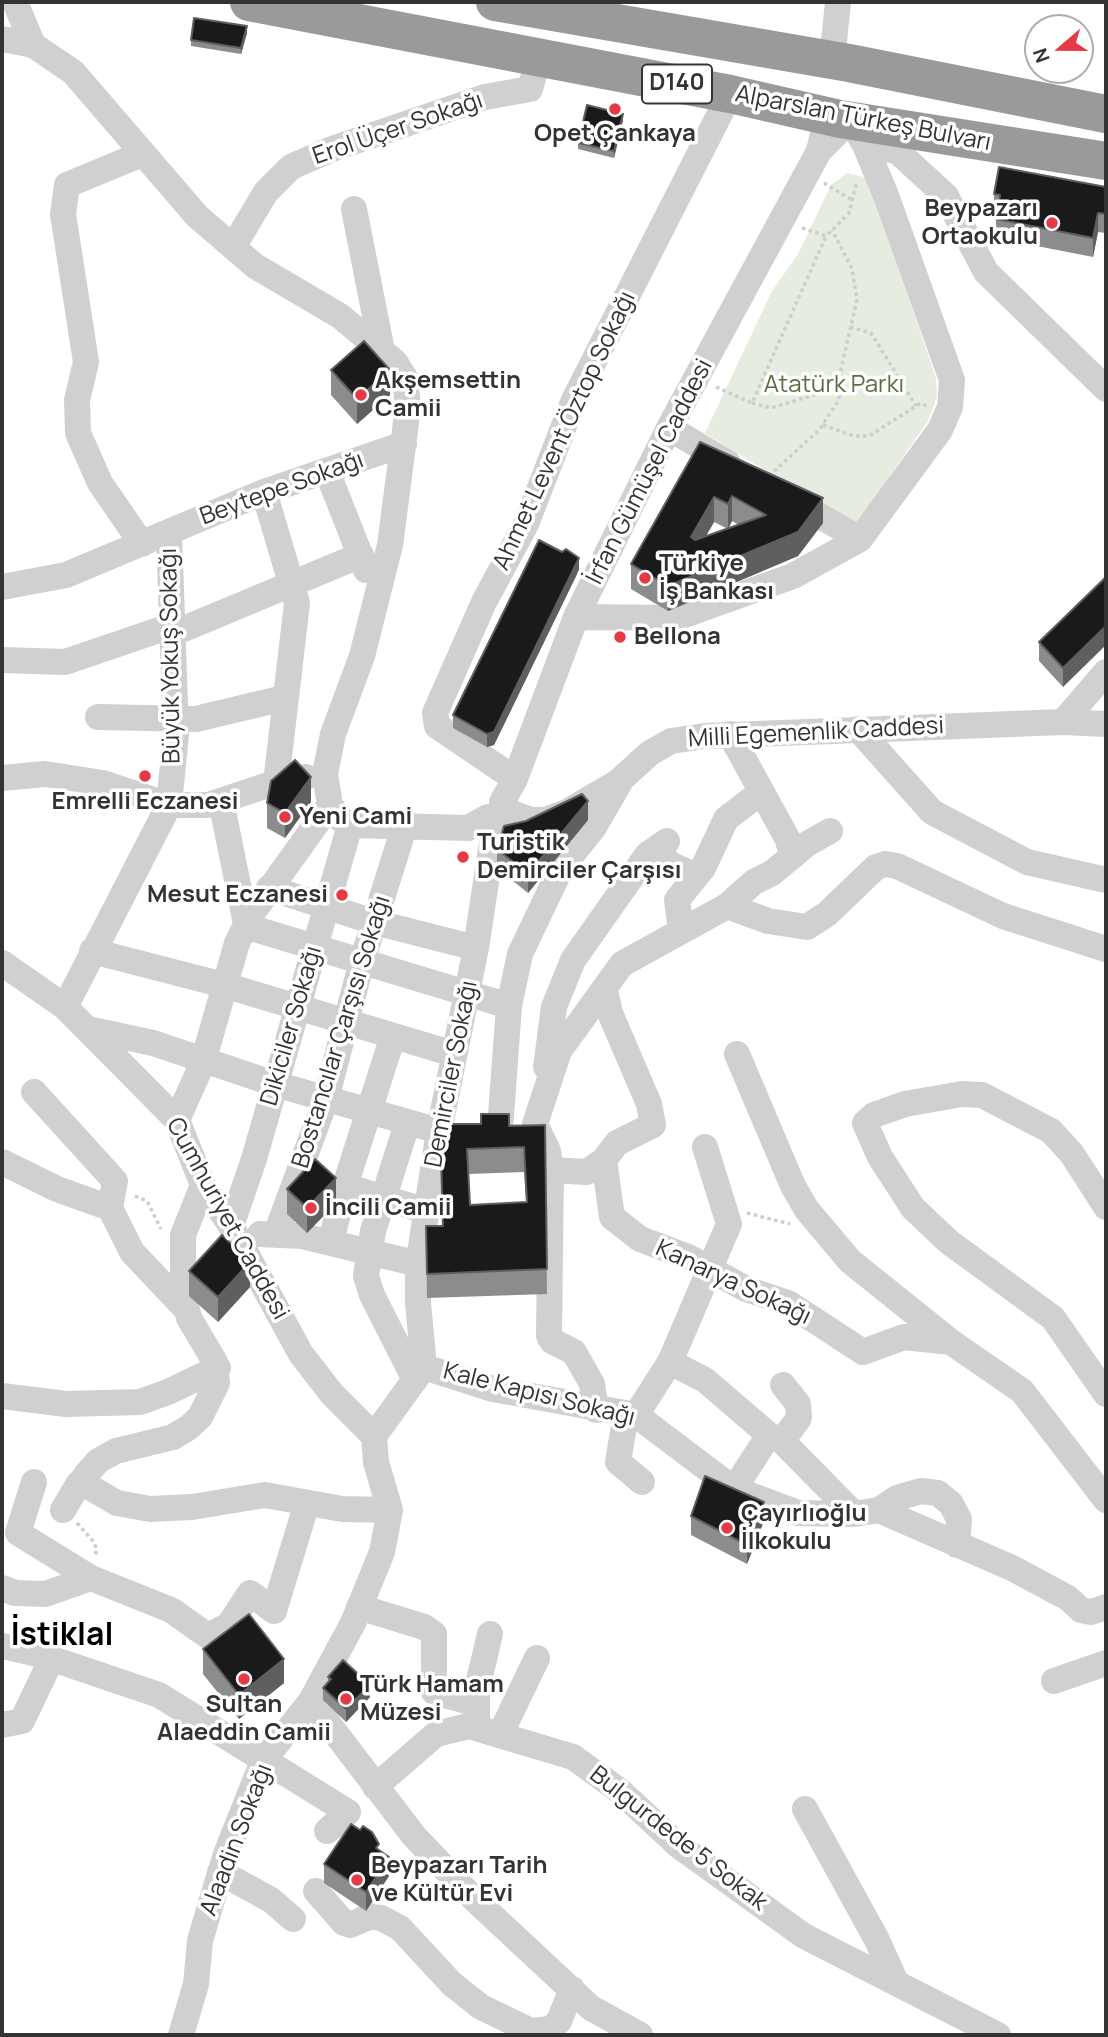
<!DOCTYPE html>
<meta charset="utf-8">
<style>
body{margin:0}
#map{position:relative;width:1108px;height:2037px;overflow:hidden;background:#fff;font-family:Manrope,sans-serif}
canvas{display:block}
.frame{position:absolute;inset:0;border:4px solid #333;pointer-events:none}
.north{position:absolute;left:1024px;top:14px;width:70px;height:70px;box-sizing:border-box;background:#fff;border:2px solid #adadad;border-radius:50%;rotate:250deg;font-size:19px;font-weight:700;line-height:28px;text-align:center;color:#333}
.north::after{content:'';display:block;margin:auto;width:24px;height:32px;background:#e63946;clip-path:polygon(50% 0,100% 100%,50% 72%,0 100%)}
</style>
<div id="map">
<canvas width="1108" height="2037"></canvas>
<div class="frame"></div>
<div class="north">N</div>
</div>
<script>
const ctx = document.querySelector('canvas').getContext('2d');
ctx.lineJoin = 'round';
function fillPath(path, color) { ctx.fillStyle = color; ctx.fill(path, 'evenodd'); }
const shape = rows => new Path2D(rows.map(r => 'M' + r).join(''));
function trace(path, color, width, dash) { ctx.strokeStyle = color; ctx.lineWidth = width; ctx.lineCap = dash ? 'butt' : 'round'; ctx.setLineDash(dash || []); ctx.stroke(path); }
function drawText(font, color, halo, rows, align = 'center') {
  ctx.font = font + ' Manrope,sans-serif'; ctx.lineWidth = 7; ctx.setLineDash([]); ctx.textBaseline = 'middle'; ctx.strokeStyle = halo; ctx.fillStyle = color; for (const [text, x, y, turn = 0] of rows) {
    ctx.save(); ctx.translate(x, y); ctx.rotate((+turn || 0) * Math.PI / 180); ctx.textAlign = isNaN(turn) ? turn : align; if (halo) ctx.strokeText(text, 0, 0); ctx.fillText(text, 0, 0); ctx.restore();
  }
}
fillPath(shape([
 [847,173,868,178,936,378,937,397,928,421,892,473,859,529,705,433,772,291,798,254,831,185]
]), '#e6ecdf');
trace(shape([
 [824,183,852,200],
 [802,228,826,236,849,213,857,181],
 [850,327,871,333,916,406],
 [716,387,752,403,826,236],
 [752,403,771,408,840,387],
 [823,425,854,436,869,436,921,403,928,407],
 [769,476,819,430,839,400,841,369,857,300,852,269,832,230],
 [135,1196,147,1201,161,1229],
 [747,1213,790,1224],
 [77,1523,93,1541,97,1550,94,1557]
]), '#cdcdcd', 3.5, [3.5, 3.5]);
trace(shape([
 [15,2,33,45,73,72,197,216,255,266,340,316,395,362,405,378,408,407,390,545,362,656,333,734,325,774,330,805,339,818,350,825,468,828,488,817],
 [2,39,33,45],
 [832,61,838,2],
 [823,134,819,151,850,120,865,145,897,151,946,196,986,272,1106,389],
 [354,209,382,351],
 [233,247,266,192,291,167,332,149,485,97,530,89,539,57],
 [669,428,728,463],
 [327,471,366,570],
 [264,492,297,603,276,783],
 [792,500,860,539],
 [142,544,100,483,78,433,77,400,86,362,63,214,67,185,142,154],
 [2,587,66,575,264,492,404,444],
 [576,617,676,618,793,576,860,539,940,430,950,407,952,380,887,198,865,145],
 [2,660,65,662,159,630,174,633,361,555],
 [98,717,196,719,284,698],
 [1063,722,1106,672],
 [858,729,932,812,1027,862,1106,880],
 [730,734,787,838,793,856],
 [2,778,45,774,103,783,169,805,208,805,268,785,306,777],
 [515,779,437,726,435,713,484,602,526,524,574,400,730,94],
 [221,801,246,924],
 [502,802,515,779,576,617,669,428,819,151],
 [509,812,531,820,546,820,567,812,618,782,650,753,671,741,705,736,1063,722,1106,724],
 [659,847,668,863,696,876],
 [269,888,374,922,476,948],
 [727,906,754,882,772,873,807,844,830,831],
 [245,926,509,1006],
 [681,930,677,900,703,868,726,819,761,792],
 [92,951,224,985,454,1054],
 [2,963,65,1007,177,1120,203,1185,231,1226,301,1354,332,1394,374,1436],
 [65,1007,169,805,176,734,169,532],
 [88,1029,153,1043,275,1084,439,1131],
 [737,1054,793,1186,807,1210,850,1261,951,1342,1022,1391,1106,1500],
 [546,1067,554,1007,573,960,647,855,667,841],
 [34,1092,115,1181,110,1208],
 [177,1120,203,1062,237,943,251,915,330,805],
 [407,1124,373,1231,366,1276,372,1295,415,1380],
 [535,1124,559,1051,622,964,727,906,768,921,807,927,827,914,876,867,885,864,897,866,1003,916,1106,949],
 [535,1124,548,1151,551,1170,549,1336,552,1341,574,1352,592,1384,596,1410],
 [500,1129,509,1006,520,954,561,868,594,827,620,782],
 [604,1160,612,1217,640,1239,688,1257,746,1289,788,1303,863,1352,904,1337,951,1342],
 [2,1162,57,1189,110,1208,132,1252,187,1310],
 [551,1170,587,1172,604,1160,617,1143,653,1125,649,1104,610,1013,605,991],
 [345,1186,426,1211],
 [1106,1207,1072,1154,1051,1131,982,1095,962,1094,905,1104,874,1115,865,1123,880,1157,913,1208,949,1242,1053,1318,1106,1394],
 [231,1226,254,1159,350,825],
 [260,1234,302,1236,419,1264],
 [276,1234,326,1099,362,961,404,828],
 [331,1241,345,1186,393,1036],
 [670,1362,705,1380,769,1435,782,1441,854,1514],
 [424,1367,493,1389,636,1415,734,1489,798,1513,854,1514,879,1510,897,1498,921,1491,938,1493,951,1504,959,1519,957,1545],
 [424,1367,418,1303,418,1266,439,1131,476,948,495,823],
 [2,1396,66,1404,140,1402,168,1392,218,1368],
 [626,1414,618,1462,642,1482],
 [636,1415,670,1362,729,1224,705,1147],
 [782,1441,799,1418,798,1404,783,1385],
 [34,1482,18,1533,91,1578],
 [84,1484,85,1476,98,1461,116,1451,173,1437,188,1428,200,1417,217,1383,215,1362,189,1318,183,1294,183,1235,203,1185],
 [84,1484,117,1503,150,1509,192,1507,265,1495,342,1509,390,1510],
 [734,1489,769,1435],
 [63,1510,79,1483,84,1484],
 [879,1510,1012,1568,1068,1598,1081,1610,1091,1612,1106,1607],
 [2,1588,15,1593,45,1594,91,1578,171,1610,208,1636,229,1625,250,1593,274,1611,307,1503],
 [359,1607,424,1627,434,1634,434,1692,477,1704],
 [2,1646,38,1654,159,1695,348,1812,327,1831],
 [1054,1681,1106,1663],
 [311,1701,414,1836,474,1899,591,2008,640,2035],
 [477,1719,477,1689,490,1634],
 [2,1725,22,1721,52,1658],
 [500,1735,537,1658],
 [375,1787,436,1734,469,1726,573,1757,620,1791,679,1846,804,1936,998,2035],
 [805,1809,877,1940,896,1982],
 [220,1872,271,1900,293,1919],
 [316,1891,344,1923,350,1925,371,1916,381,1918,400,1928,452,1984,481,2007,531,2031,551,2029,559,2021,572,1989],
 [181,2035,196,1984,200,1941,212,1900,226,1854,263,1761,311,1701,353,1623,382,1552,390,1510,376,1462,374,1436,424,1367]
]), '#d0d0d0', 26);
trace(shape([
 [249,2,730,94,840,119,1106,161],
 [495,2,849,63,1106,114]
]), '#9a9a9a', 38);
fillPath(shape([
 [247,33,241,54,191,46,191,40],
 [623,120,614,158,578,149,578,143],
 [1106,187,1106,233,1098,232,1093,257,996,238,996,219,997,213,994,212,994,194],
 [331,370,390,395,357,424,331,395],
 [700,442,823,523,798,556,668,611,631,589,631,564],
 [732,521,739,525,728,529],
 [714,522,728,529,706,536],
 [579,570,494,745,487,747,453,728,453,715],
 [1106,577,1063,687,1039,661,1039,642],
 [311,802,285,838,267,828,267,803],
 [588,820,528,893,497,868,497,849],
 [440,1124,545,1125,547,1294,427,1298,426,1226,442,1226],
 [524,1172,526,1202,470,1205,468,1174],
 [287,1189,336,1203,307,1233,287,1214],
 [189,1271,250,1287,218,1322,189,1296],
 [691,1516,764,1521,747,1564,691,1535],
 [203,1649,284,1683,239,1719,203,1674],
 [328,1677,370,1697,346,1722,323,1700,323,1688,328,1682],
 [379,1850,389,1876,366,1911,324,1883,324,1864]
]), '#8c8c8c');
fillPath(shape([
 [247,26,247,33,241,54,241,48],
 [623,114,623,120,614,158,614,151],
 [1098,213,1098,232,1093,257,1093,238],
 [390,370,390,395,357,424,357,399],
 [732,496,732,521,728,529,728,504],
 [714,497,714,522,691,562,691,537],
 [823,498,823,523,798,556,668,611,668,586],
 [579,558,579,570,494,745,487,747,487,734],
 [1106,626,1106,645,1063,687,1063,668],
 [311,777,311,802,285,838,285,813],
 [588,801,588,820,528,893,528,874],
 [336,1178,336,1203,307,1233,307,1208],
 [250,1262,250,1287,218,1322,218,1297],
 [764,1502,764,1521,747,1564,747,1545],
 [284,1659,284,1683,239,1719,239,1695],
 [370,1685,370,1697,346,1722,346,1709],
 [389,1857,389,1876,366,1911,366,1892]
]), '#5f5f5f');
const building = shape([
 [194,18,247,26,241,48,191,40,194,18],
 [587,105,623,114,614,151,578,143,587,105],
 [999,167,1106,187,1106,214,1098,213,1093,238,996,219,1000,195,994,194,999,167],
 [364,341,390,370,357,399,331,370,364,341],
 [700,442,823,498,798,532,668,586,631,564,700,442],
 [732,496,766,515,695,540,691,537,714,497,728,504,732,496],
 [539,540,562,552,566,549,579,558,494,732,487,734,453,715,539,540],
 [1106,577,1106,626,1063,668,1039,642,1106,577],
 [295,760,311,777,285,813,267,803,271,781,295,760],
 [582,794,588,801,528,874,497,849,504,826,526,821,582,794],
 [481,1114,509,1114,509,1126,545,1125,547,1269,427,1274,426,1226,443,1226,440,1124,481,1124,481,1114],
 [524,1147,527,1202,470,1205,467,1149,524,1147],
 [315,1159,336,1178,307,1208,287,1189,315,1159],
 [222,1235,250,1262,218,1297,189,1271,222,1235],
 [705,1476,764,1502,747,1545,691,1516,705,1476],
 [249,1614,284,1659,239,1695,203,1649,249,1614],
 [343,1660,370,1685,346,1709,323,1688,331,1679,328,1677,343,1660],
 [351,1824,360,1830,363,1826,372,1832,379,1844,376,1848,389,1857,366,1892,324,1864,351,1824]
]);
fillPath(building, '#1a1a1a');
trace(building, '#5f5f5f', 2);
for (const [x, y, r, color] of [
 [615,109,7,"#e63946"],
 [1052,223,7,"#e63946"],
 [361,395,7,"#e63946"],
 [645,578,7,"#e63946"],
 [620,637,7,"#e63946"],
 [145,776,7,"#e63946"],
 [285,817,7,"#e63946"],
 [463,857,7,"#e63946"],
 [342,895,7,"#e63946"],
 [311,1208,7,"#e63946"],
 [727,1528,7,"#e63946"],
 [244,1679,7,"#e63946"],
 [346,1699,7,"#e63946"],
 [357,1880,7,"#e63946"]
]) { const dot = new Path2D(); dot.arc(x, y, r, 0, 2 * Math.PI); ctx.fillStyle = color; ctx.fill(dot); trace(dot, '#fff', 2.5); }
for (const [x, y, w] of [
 [677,84,70]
]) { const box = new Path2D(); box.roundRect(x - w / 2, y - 19.5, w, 39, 5); ctx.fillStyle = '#fff'; ctx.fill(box); trace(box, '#333', 2); }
drawText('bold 23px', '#333', null, [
 ["D140",677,84]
]);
drawText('24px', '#333', '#fff', [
 ["Alparslan Türkeş Bulvarı",863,119,11],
 ["Erol Üçer Sokağı",398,129,-19],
 ["Ahmet Levent Öztop Sokağı",565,431,-65],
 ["İrfan Gümüşel Caddesi",650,472,-63],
 ["Beytepe Sokağı",282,489,-20],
 ["Büyük Yokuş Sokağı",171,656,-91],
 ["Milli Egemenlik Caddesi",816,733,-3],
 ["Dikiciler Sokağı",292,1026,-74],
 ["Bostancılar Çarşısı Sokağı",342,1032,-73],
 ["Demirciler Sokağı",452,1074,-79],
 ["Cumhuriyet Caddesi",227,1219,61],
 ["Kanarya Sokağı",733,1283,25],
 ["Kale Kapısı Sokağı",539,1395,14],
 ["Bulgurdede 5 Sokak",678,1839,38],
 ["Alaadin Sokağı",237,1840,-69]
]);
drawText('bold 24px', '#333', '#fff', [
 ["Opet Çankaya",615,134,"center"],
 ["Beypazarı",1038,209,"right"],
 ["Ortaokulu",1038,237,"right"],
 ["Akşemsettin",375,381],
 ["Camii",375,409],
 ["Türkiye",659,564],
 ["İş Bankası",659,592],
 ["Bellona",634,637],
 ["Emrelli Eczanesi",145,802,"center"],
 ["Yeni Cami",299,817],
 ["Turistik",477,843],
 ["Demirciler Çarşısı",477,871],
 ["Mesut Eczanesi",328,895,"right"],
 ["İncili Camii",325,1208],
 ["Çayırlıoğlu",741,1514],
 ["İlkokulu",741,1542],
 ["Türk Hamam",360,1685],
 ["Müzesi",360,1713],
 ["Sultan",244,1705,"center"],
 ["Alaeddin Camii",244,1733,"center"],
 ["Beypazarı Tarih",371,1866],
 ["ve Kültür Evi",371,1894]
], 'left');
drawText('24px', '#56703f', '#fff', [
 ["Atatürk Parkı",834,385]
]);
drawText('bold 32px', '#000', '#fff', [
 ["İstiklal",62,1636]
]);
</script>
